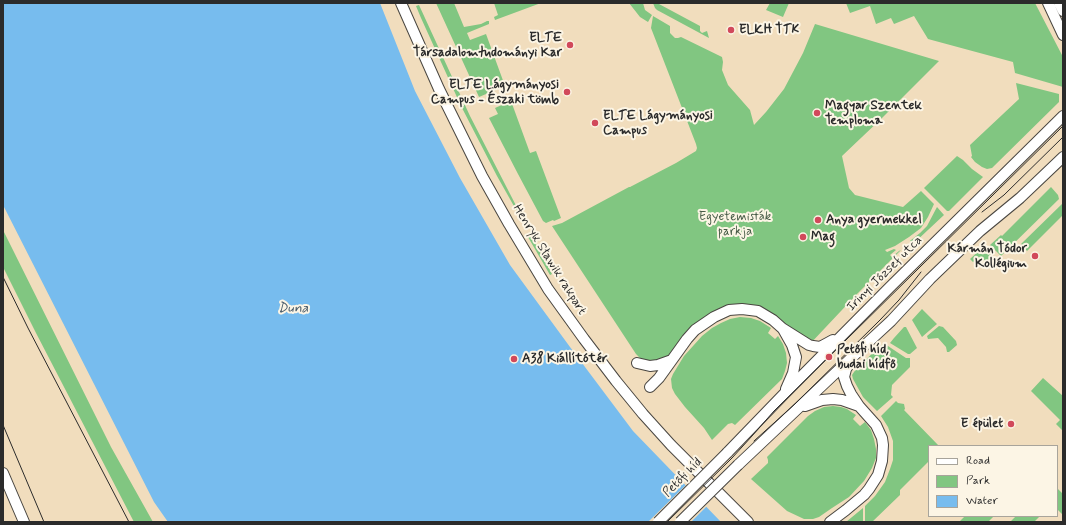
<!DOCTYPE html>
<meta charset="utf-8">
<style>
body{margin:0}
#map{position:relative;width:1066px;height:525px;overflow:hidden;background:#f1ddbd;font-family:Mynerve,sans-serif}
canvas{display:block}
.frame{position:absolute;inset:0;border:4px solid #2b2b2b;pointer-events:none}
.legend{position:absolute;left:928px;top:445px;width:130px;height:72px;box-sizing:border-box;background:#fcf5e5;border:1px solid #a8a49b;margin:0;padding:5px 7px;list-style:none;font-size:12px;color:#2b2b2b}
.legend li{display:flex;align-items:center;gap:8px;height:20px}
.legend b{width:20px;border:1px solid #a8a49b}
</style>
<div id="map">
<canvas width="1066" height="525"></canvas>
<div class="frame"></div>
<ul class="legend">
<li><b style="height:5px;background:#fff"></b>Road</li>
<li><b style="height:11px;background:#81c681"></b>Park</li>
<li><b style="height:11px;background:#77bcee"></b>Water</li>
</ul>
</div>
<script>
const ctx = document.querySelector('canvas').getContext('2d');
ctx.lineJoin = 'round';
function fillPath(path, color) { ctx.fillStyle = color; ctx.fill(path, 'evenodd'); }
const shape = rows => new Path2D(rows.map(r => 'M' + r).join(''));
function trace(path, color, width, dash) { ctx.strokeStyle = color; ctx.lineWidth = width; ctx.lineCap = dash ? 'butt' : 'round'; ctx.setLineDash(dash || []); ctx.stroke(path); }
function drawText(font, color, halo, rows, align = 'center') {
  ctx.font = font + ' Mynerve,sans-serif'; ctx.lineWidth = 4; ctx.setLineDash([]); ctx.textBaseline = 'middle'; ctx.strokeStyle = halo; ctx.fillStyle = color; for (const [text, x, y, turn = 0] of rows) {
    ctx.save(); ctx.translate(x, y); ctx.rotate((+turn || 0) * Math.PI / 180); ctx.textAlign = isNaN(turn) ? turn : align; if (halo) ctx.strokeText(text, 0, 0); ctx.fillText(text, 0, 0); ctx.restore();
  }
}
fillPath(shape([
 [436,3,454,3,464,27,481,24,487,21,489,21,489,24,467,33,470,40,486,34,505,86,479,97],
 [494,3,541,3,495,20,494,17,498,15],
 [629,3,643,3,645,10,652,15,648,22,640,17],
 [653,3,659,3,659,4,700,26,700,31,702,33,707,31,709,38,657,10,655,8],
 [770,3,777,4,778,3,789,3,783,17,766,10],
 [846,3,1035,3,1063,57,1063,87,1015,73,1013,62,928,39,914,16,894,24,891,18,876,24,870,6,850,13],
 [419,5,470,116,526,225,524,224,497,176,461,106,421,18,416,6],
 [653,16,670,26,670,33,675,38,678,38,681,37,722,57,723,62,722,70,728,85,750,110,754,125,766,112,784,89,803,53,815,24,939,61,882,118,842,156,849,188,855,195,903,207,921,191,934,204,928,217,921,228,909,237,895,246,885,250,887,252,894,249,896,250,890,255,892,257,899,251,901,250,857,294,809,345,758,311,714,317,672,360,650,362,643,361,636,354,552,226,562,223,629,187,630,187,676,163,696,151,697,148,696,144,651,28],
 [1016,83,1059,94,1059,102,992,168,987,169,982,167,975,162,971,157,972,156,970,145,1019,99],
 [511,101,530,153,536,151,561,218,554,221,553,220,546,223,543,221,518,174,489,118,498,114,495,108],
 [957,156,963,160,972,169,983,177,949,211,947,211,924,188],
 [1051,187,1058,195,1059,199,1001,256,990,245,1001,235,1002,236],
 [1063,203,1063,215,1027,251,1021,244],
 [937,207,944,215,913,244,910,241,911,240,920,233,927,226],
 [3,230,111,447,153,522,134,522,36,333,3,267],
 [530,235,531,235,552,274,550,275,528,237,528,236],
 [982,248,984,248,997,261,976,260,973,262,970,259],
 [922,309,937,324,922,337,912,320],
 [740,317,751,318,760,321,771,328,768,333,775,339,778,336,783,344,786,353,787,363,785,371,782,379,735,425,732,423,728,424,712,440,704,428,685,407,675,394,672,388,671,379,673,374,684,356,702,336,712,328,721,323,730,319],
 [939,326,943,327,956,341,957,345,949,352,947,352,946,347,938,338,928,339,927,336],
 [904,327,906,327,917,348,910,354,908,354,890,343,894,338],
 [883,344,885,344,906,358,910,358,910,367,892,385,891,395,893,397,877,411,863,397,853,379,852,375,854,372,858,367,878,348],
 [1043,378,1063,396,1063,431,1056,424,1060,420,1031,391],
 [896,401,898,403,904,404,905,409,904,410,939,446,929,446,929,461,900,490,900,495,872,522,865,522,865,506,875,496,885,482,890,469,893,460,893,441,888,427,881,416],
 [833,406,841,407,847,409,856,415,853,419,860,426,865,422,871,430,874,439,876,449,876,458,872,468,864,481,849,497,832,508,819,517,813,519,804,519,787,511,751,479,768,463,768,460,767,457,808,416,815,411,824,407],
 [1057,488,1063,494,1063,515,1057,509],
 [863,508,863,522,846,522],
 [965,516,994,516,988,522,959,522],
 [1016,516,1040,516,1034,522,1010,522]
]), '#81c681');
fillPath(shape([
 [3,3,380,3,415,91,460,178,510,265,570,347,633,431,721,522,168,522,154,502,3,205]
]), '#77bcee');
fillPath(shape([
 [687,484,708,505,691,522,648,522]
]), '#f1ddbd');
const major = shape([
 [401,3,439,89,482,176,509,224,548,289,584,339,616,381,643,414,671,445,748,522],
 [1048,3,1063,35],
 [1059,3,1063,11],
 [783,329,792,345,796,357,793,373,786,389],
 [637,363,650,366,658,365,672,360],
 [650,387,659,378,687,339,695,330,714,317,729,310,742,309,758,311,773,320,782,328,809,345,813,346,820,347,822,346,833,340],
 [805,406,822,400,833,399,842,400,859,406],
 [727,453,784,394,889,288,1063,116],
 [738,465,864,346,891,321,930,279,980,231,1020,198,1063,157],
 [3,473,24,522],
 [830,522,846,510,864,495,869,489,878,475,882,461,883,445,882,438,876,425,859,406,851,394,847,386,844,377,846,369,850,363]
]);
trace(major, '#494641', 12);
trace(major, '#fff', 10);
trace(shape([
 [982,212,1004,195,1063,137],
 [3,277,28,328,129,522],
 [3,425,44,522],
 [754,441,795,404,880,320,899,300,921,272],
 [667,522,732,458,752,436,774,411,1063,126]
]), '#2b2b2b', 1);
const majorBridge = shape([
 [658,522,727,453],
 [680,522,738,465]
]);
trace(majorBridge, '#494641', 12, []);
trace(majorBridge, '#fff', 10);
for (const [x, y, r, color] of [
 [731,30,4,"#d1495b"],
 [570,45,4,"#d1495b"],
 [567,92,4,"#d1495b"],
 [817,113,4,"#d1495b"],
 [595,123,4,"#d1495b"],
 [818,220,4,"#d1495b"],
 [803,237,4,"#d1495b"],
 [1035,256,4,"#d1495b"],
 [829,357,4,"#d1495b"],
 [514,359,4,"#d1495b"],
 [1011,424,4,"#d1495b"]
]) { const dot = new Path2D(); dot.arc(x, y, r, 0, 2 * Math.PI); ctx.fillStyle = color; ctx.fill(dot); trace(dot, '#fcf5e5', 1.5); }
drawText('bold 13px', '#2b2b2b', '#fcf5e5', [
 ["ELKH TTK",739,30],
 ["ELTE",562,38,"right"],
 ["Társadalomtudományi Kar",562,53,"right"],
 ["ELTE Lágymányosi",559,85,"right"],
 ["Campus - Északi tömb",559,100,"right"],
 ["Magyar Szentek",825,106],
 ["Temploma",825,121],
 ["ELTE Lágymányosi",603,116],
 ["Campus",603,131],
 ["Anya gyermekkel",826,220],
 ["Mag",811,237],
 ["Kármán Tódor",1027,249,"right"],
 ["Kollégium",1027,264,"right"],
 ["Petőfi híd,",837,350],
 ["budai hídfő",837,365],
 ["A38 Kiállítótér",522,359],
 ["E épület",1003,424,"right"]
], 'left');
drawText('13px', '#455a45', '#fcf5e5', [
 ["Egyetemisták",735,217],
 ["parkja",735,232]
]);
drawText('13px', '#2b2b2b', '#fcf5e5', [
 ["Henryk Sławik rakpart",549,260,58],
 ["Irinyi József utca",885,274,-45],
 ["Petőfi híd",683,478,-45]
]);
drawText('italic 14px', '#425666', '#fcf5e5', [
 ["Duna",293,309]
]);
</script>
